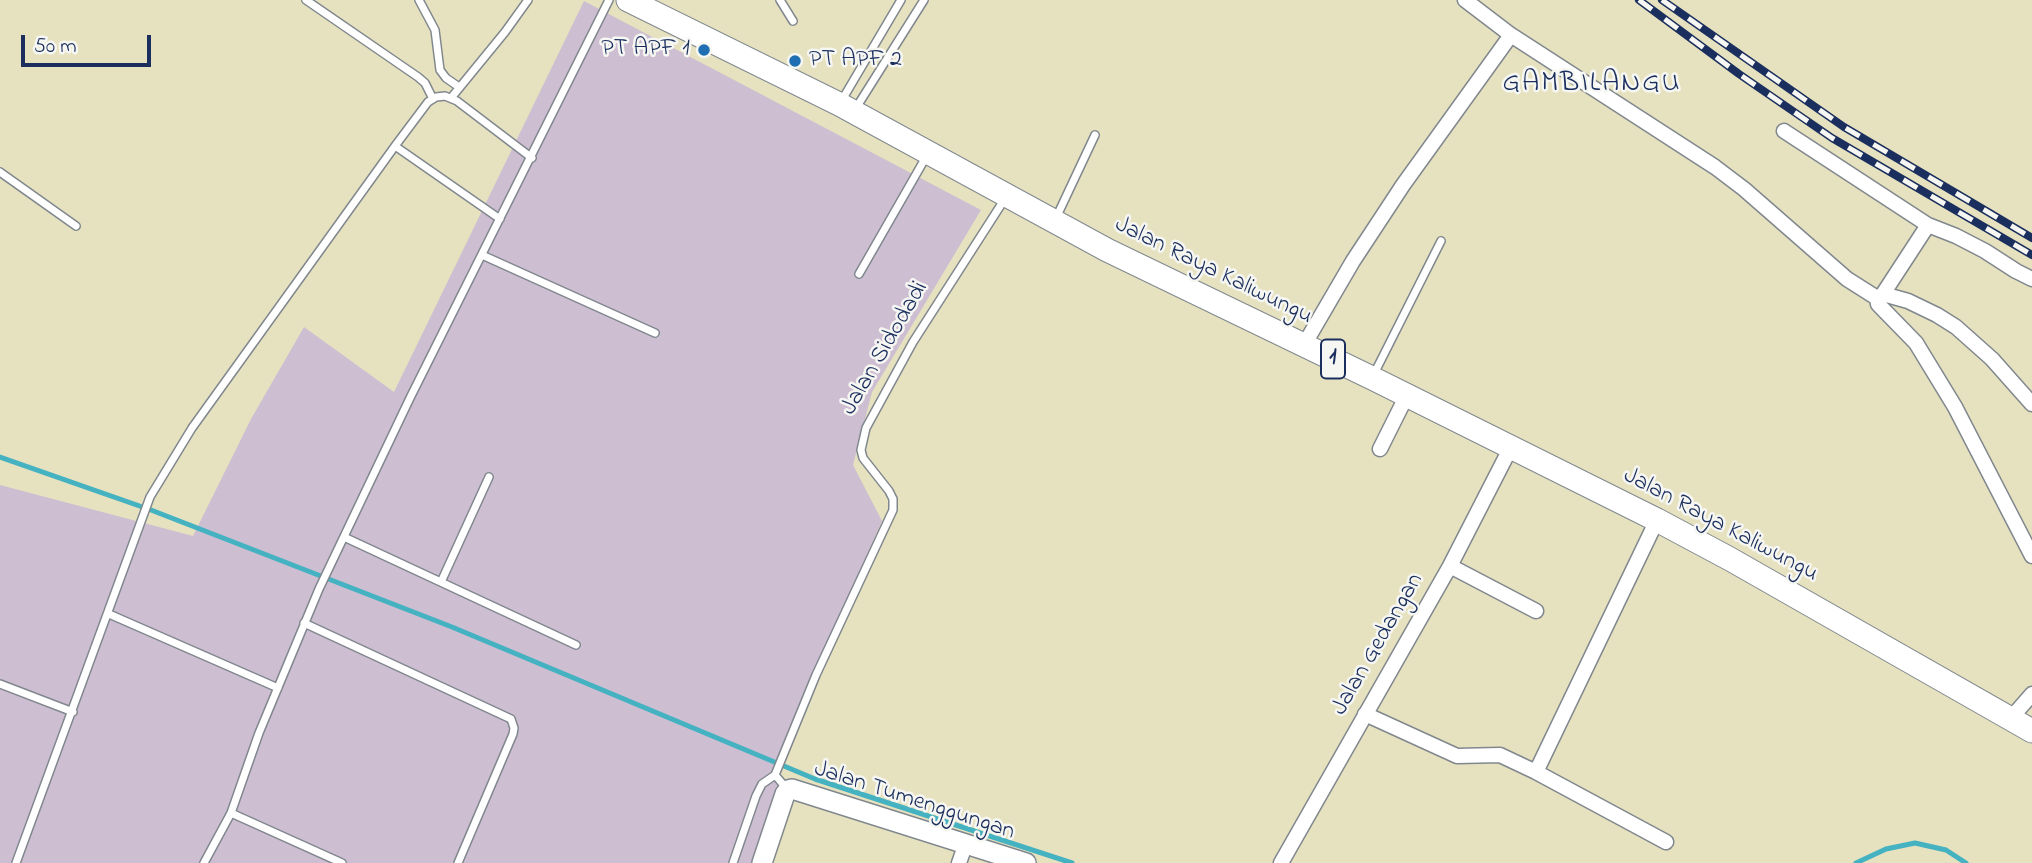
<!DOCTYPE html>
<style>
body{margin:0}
#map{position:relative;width:2032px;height:863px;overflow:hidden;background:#e6e1bf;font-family:"Indie Flower",sans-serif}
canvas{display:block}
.scale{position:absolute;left:21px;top:35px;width:130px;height:32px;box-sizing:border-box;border:4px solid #1b2f5e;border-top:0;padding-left:9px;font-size:21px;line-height:24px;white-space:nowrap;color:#1b2f5e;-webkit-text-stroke:5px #f6f6f2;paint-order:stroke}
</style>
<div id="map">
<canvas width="2032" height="863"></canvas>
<div class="scale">50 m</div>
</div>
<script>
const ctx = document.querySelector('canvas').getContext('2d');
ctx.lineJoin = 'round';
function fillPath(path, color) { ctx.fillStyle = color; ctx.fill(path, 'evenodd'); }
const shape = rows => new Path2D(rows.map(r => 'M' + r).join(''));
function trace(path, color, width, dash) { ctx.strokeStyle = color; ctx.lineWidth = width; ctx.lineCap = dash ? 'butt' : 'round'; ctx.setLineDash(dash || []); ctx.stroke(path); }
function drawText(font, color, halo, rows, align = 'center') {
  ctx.font = font + ' "Indie Flower",sans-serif'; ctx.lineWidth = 5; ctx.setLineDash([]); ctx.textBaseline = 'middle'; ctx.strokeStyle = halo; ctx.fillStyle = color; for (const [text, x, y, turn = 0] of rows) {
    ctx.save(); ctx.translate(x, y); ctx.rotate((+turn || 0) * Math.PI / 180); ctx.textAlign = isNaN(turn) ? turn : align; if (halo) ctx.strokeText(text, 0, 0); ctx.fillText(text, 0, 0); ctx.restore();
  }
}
fillPath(shape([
 [584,1,981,210,872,392,853,465,882,521,770,775,794,787,766,863,0,863,0,485,193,536,251,419,304,327,394,392]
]), '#cebed2');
trace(shape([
 [0,457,151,510,452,627,815,779,1072,863],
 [1856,863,1886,849,1915,843,1946,850,1966,863]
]), '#45b2c1', 5);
const lane = shape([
 [306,0,418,77,425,83,433,99],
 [419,0,435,30,440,70,446,78,459,87],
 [780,0,793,21],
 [451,98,505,32,528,0],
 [842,100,901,0],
 [856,108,924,0],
 [395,146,500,219],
 [0,172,76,226],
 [1056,218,1095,135],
 [482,255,655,333],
 [859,274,926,157],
 [1374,374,1441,241],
 [344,537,576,645],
 [441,582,489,477],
 [109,614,278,688],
 [304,623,511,719,514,728,513,734,458,863],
 [0,684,73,712],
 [788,790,775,775,816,675,893,510,893,499,889,491,863,458,861,450,866,428,913,342,1006,197],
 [231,813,342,863],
 [16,863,150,497,192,428,395,146,428,102,436,97,445,96,457,101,532,158],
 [204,863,231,813,259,733,319,589,410,398,609,0],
 [733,863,756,796,762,784,775,775]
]);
const street = shape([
 [1465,0,1511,35,1715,167,1744,189,1847,279,1877,298,1883,294,1908,301,1937,315,1956,327,1992,359,2032,404],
 [1784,131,1928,225,1956,236,1985,251,2016,271,2032,279],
 [1883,294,1928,225],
 [1877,298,1878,304,1916,343,1955,407,2032,556],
 [1304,345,1353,261,1403,185,1511,35],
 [1380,449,1407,395],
 [1657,520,1536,772,1666,842],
 [1450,566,1536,611],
 [1365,714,1457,756,1500,755,1536,772],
 [2011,718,2032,694],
 [959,863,966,843],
 [1281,863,1450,566,1511,447]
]);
const secondary = shape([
 [762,863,785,794,788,790,792,789,1026,863]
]);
const primary = shape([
 [628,0,839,104,1107,250,1372,378,1657,520,1730,559,2032,731]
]);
trace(lane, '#80888e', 10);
trace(street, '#80888e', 17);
trace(secondary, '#80888e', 22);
trace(primary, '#80888e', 25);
trace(lane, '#fff', 7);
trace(street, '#fff', 14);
trace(secondary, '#fff', 19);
trace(primary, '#fff', 23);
const rail = shape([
 [1639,0,1739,74,1832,138,2032,255],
 [1662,0,1844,127,2032,238]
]);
trace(rail, '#1b2f5e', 8);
trace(rail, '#f6f6f2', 5, [16]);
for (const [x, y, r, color] of [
 [704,50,7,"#1f6fb2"],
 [795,61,7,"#1f6fb2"]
]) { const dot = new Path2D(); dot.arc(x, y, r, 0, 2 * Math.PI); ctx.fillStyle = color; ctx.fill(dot); trace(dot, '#f6f6f2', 2.5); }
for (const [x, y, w] of [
 [1333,359,24]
]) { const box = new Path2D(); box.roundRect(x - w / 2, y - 19.5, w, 39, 5); ctx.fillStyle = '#f6f6f2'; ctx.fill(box); trace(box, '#1b2f5e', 2); }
drawText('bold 23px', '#1b2f5e', null, [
 ["1",1333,359]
]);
drawText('24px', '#1b2f5e', '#f6f6f2', [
 ["PT APF 1",690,50],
 ["PT APF 2",809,61,"left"]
], 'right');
drawText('24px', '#1b2f5e', '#f6f6f2', [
 ["Jalan Raya Kaliwungu",1213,272,26],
 ["Jalan Sidodadi",886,349,-60],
 ["Jalan Raya Kaliwungu",1720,526,28],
 ["Jalan Gedangan",1379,645,-60],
 ["Jalan Tumenggungan",914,802,18]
]);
ctx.letterSpacing = '2px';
drawText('28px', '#1b2f5e', '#f6f6f2', [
 ["GAMBILANGU",1592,85]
]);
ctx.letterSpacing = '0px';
</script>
